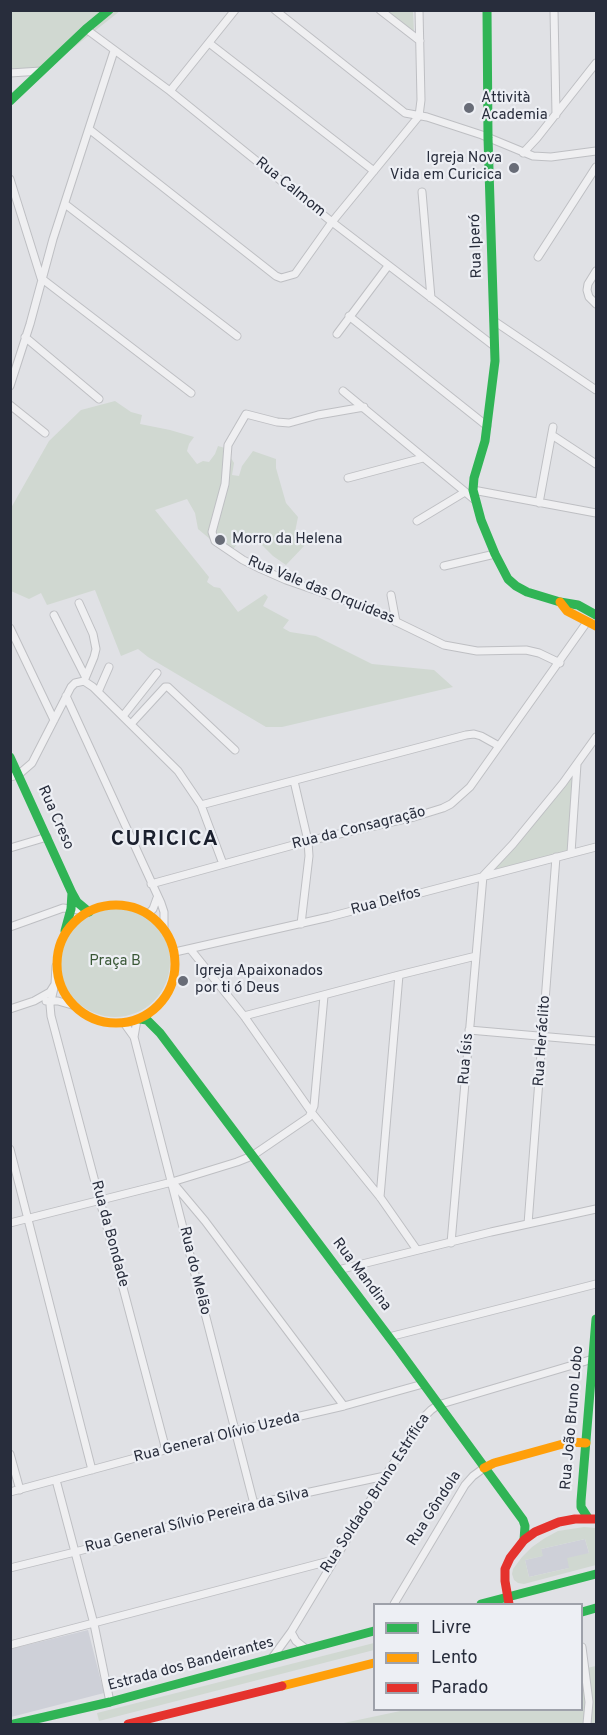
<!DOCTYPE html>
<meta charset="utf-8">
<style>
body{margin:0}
#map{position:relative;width:607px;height:1735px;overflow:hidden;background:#e0e1e5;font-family:Overpass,sans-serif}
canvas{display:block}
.frame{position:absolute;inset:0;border:12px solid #282d3c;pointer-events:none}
.legend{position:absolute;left:373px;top:1603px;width:210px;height:108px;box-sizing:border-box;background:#edeff4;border:2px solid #9ea1aa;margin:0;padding:8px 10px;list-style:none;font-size:18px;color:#282d3c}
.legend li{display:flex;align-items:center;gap:12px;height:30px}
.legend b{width:30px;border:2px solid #9ea1aa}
</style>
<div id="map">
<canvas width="607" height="1735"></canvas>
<div class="frame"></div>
<ul class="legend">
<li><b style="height:8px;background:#30b455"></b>Livre</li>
<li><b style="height:8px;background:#ff9f0a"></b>Lento</li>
<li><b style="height:8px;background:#e5322d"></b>Parado</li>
</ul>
</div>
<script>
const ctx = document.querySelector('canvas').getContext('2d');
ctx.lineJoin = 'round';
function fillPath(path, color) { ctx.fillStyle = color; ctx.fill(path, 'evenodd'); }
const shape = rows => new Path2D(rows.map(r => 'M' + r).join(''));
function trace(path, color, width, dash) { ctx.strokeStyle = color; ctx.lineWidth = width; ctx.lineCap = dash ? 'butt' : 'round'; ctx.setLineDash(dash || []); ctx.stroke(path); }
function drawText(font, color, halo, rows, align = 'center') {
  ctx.font = font + ' Overpass,sans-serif'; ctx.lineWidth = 4.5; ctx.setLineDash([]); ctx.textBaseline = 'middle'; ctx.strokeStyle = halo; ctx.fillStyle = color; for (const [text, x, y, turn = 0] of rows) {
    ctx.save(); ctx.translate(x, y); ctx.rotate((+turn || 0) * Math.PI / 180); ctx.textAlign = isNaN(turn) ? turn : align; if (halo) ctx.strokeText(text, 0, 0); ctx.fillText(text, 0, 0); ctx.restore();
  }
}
fillPath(shape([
 [585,1539,589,1553,569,1568,529,1577,525,1560,542,1556,541,1549],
 [88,1630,104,1693,11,1717,11,1649]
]), '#ced0d8');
fillPath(shape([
 [10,11,120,11,40,74,11,75],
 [384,11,413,11,414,33],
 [115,401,131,412,142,415,140,424,170,430,194,437,189,444,187,451,197,464,203,461,209,462,215,454,218,446,225,448,234,463,232,475,239,476,242,466,253,451,276,459,276,468,286,503,298,517,294,537,298,544,305,545,286,565,273,556,259,542,242,537,229,555,198,529,195,513,187,499,155,510,209,577,207,582,214,587,220,588,238,612,265,594,268,597,263,606,289,620,283,628,290,632,316,636,372,664,434,670,453,687,282,727,266,727,148,657,138,649,121,656,95,590,47,605,41,593,29,599,11,591,11,508,49,441,81,410],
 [577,764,571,853,483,876],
 '60 962a55 55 0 1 1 110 0a55 55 0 1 1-110 0Z',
 [584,1527,596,1528,596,1565,524,1584,518,1583,514,1580,512,1574,513,1569,522,1557,532,1547,545,1538,558,1531],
 [585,1539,589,1553,567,1558,569,1568,529,1577,525,1560,543,1556,541,1549],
 [374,1643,374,1650,99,1721,97,1713],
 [596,1666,596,1724,339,1724,405,1710,582,1710,582,1669]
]), '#d0d8d1');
const street = shape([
 [275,10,405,113,427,117,482,135,533,156,551,157,596,151],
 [380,10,420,41],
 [419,10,421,100,419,116],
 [554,10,556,115],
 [86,29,170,91,332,222,494,346],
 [209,43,374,171],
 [10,73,41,71],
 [170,91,235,10],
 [89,129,276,276,281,278,295,274,332,222,419,116],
 [523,153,537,138,596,63],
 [10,179,41,278,191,393],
 [422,192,431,298],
 [65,204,237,336],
 [538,257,596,167],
 [596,271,588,284,587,290,589,297,596,304],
 [349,316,487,426],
 [494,321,596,390],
 [337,334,388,266],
 [25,337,99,399],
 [10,386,30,324,53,239,114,51],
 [343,391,475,500],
 [10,405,45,433],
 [364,407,318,415,289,423,277,422,246,414,228,445,225,484,212,532,215,541,243,560,261,569,286,580,370,609,444,645,477,651,526,650,539,653,560,663],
 [552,435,596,464],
 [348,478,423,458],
 [473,490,596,513],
 [539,503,553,427],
 [417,521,465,492],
 [444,566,495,554],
 [391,595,396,622],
 [79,603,93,634,96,649,94,657,84,681],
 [54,615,85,676],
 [10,628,54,720],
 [98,692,109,667],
 [66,696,161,903,164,912,164,929],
 [123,716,157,673],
 [131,724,165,687,168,687,235,750],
 [10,777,18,775,32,763,71,687,75,683,84,681,93,687,178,771,201,805,223,864],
 [294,781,308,841,309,856,301,924],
 [201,805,466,735,474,734,481,736,499,746],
 [10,848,47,837],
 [571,853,577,764],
 [151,884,308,841,414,817,443,808,451,804,470,787,587,622],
 [148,914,153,909,157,898],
 [10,927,63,908,79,910,87,913],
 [191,950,244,1016,312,1113,380,1197,417,1250],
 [175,952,329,917,596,847],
 [54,988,50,1005,51,1016,166,1450],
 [46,1001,58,1001,72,1005],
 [10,1009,34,1001,50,992,55,984,56,966],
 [244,1016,399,975,476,956],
 [124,1023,134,1037,254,1504],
 [469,1030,596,1041],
 [134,1037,137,1020],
 [10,1149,92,1470],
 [174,1184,205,1221,344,1406],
 [380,1197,399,975],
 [10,1223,172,1182,237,1162,252,1156,309,1117,314,1106,324,996],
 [528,1224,556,857],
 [451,1243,483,876,513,844,563,783,596,737],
 [338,1270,491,1232,596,1209],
 [389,1337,596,1284],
 [10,1454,20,1490],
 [56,1480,94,1624,110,1702],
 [10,1492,235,1431,344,1406,423,1384],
 [10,1568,75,1552,254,1504,385,1476],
 [394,1604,465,1485,473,1476,484,1468],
 [291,1632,296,1641,306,1649],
 [10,1645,333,1560],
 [582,1647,589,1702,587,1724],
 [272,1658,291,1632,385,1476,425,1416,431,1410,438,1405,593,1359]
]);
trace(street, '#bebfc3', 9);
trace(street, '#efeff1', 7);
trace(shape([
 [487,10,488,138,495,361,485,441,474,478,473,490,481,520,495,554,508,579,516,586,527,592,560,602,578,605,596,615],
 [10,101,86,29,109,10],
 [10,757,72,893,77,902,89,912],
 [65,931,71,909,72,893],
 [140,1019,147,1020,160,1033,398,1349,523,1520,525,1526,524,1540],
 [588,1518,581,1507,581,1501,596,1319],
 [481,1604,596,1574],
 [582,1612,596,1608],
 [14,1724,110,1702,374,1631]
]), '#30b455', 9);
trace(shape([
 [560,602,567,611,596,626],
 '57 964a59 59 0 1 1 118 0a59 59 0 1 1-118 0Z',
 [484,1468,494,1463,570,1442,586,1443],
 [282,1686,374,1663]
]), '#ff9f0a', 9);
trace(shape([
 [509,1604,505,1581,505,1569,510,1558,524,1540,535,1532,559,1522,575,1519,596,1519],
 [128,1724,282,1686]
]), '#e5322d', 9);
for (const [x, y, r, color] of [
 [469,108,6,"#686c77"],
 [514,168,6,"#686c77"],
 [220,540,6,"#686c77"],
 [183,981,6,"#686c77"]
]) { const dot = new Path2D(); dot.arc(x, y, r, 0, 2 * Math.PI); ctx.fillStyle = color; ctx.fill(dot); trace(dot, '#edeff4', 2); }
drawText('15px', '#282d3c', '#edeff4', [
 ["Attività",481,99],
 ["Academia",481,116],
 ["Igreja Nova",502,159,"right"],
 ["Vida em Curicica",502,176,"right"],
 ["Morro da Helena",232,540],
 ["Igreja Apaixonados",195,972],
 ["por ti ó Deus",195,989]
], 'left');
drawText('15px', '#282d3c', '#edeff4', [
 ["Rua Calmom",290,188,39],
 ["Rua Iperó",477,246,-92],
 ["Rua Vale das Orquideas",321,591,22],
 ["Rua Creso",55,818,66],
 ["Rua da Consagração",359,829,-14],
 ["Rua Delfos",386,902,-15],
 ["Rua Heráclito",543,1041,-86],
 ["Rua Ísis",467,1059,-85],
 ["Rua da Bondade",109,1234,75],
 ["Rua do Melão",194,1271,76],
 ["Rua Mandina",361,1275,53],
 ["Rua João Bruno Lobo",573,1418,-85],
 ["Rua General Olívio Uzeda",217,1438,-14],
 ["Rua Soldado Bruno Estrífica",376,1494,-57],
 ["Rua Gôndola",435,1509,-57],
 ["Rua General Sílvio Pereira da Silva",197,1521,-14],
 ["Estrada dos Bandeirantes",191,1665,-15]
]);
drawText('15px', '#395736', '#edeff4', [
 ["Praça B",115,962]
]);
ctx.letterSpacing = '1.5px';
drawText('bold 21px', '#1a1f2d', '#edeff4', [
 ["CURICICA",165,841]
]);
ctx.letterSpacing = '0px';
</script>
